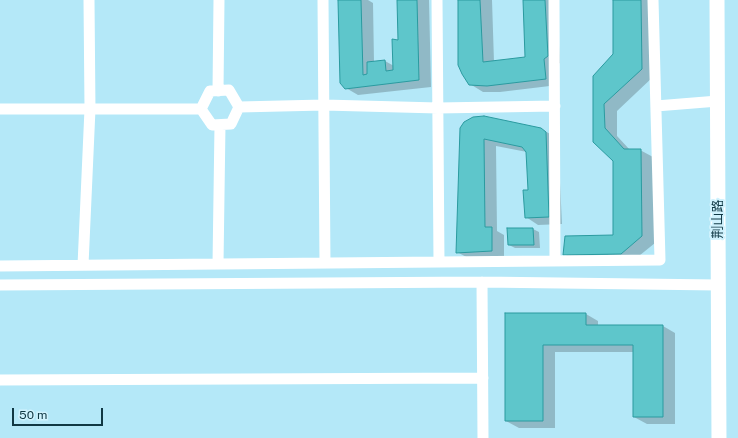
<!DOCTYPE html>
<meta charset="utf-8">
<style>
body{margin:0}
#map{position:relative;width:738px;height:438px;overflow:hidden;background:#b4e8f8;font-family:"Public Sans",sans-serif}
canvas{display:block}
.scale{position:absolute;left:12px;top:408px;width:91px;height:18px;box-sizing:border-box;border:2px solid #103844;border-top:0;padding-left:5px;font-size:12px;line-height:14px;white-space:nowrap;color:#103844;-webkit-text-stroke:3px #d0f2fd;paint-order:stroke}
</style>
<div id="map">
<canvas width="738" height="438"></canvas>
<div class="scale">50 m</div>
</div>
<script>
const ctx = document.querySelector('canvas').getContext('2d');
ctx.lineJoin = 'round';
function fillPath(path, color) { ctx.fillStyle = color; ctx.fill(path, 'evenodd'); }
const shape = rows => new Path2D(rows.map(r => 'M' + r).join(''));
function trace(path, color, width, dash) { ctx.strokeStyle = color; ctx.lineWidth = width; ctx.lineCap = dash ? 'butt' : 'round'; ctx.setLineDash(dash || []); ctx.stroke(path); }
function drawText(font, color, halo, rows, align = 'center') {
  ctx.font = font + ' "Public Sans","Noto Sans SC",sans-serif'; ctx.lineWidth = 4; ctx.setLineDash([]); ctx.textBaseline = 'middle'; ctx.strokeStyle = halo; ctx.fillStyle = color; for (const [text, x, y, turn = 0] of rows) {
    ctx.save(); ctx.translate(x, y); ctx.rotate((+turn || 0) * Math.PI / 180); ctx.textAlign = isNaN(turn) ? turn : align; if (halo) ctx.strokeText(text, 0, 0); ctx.fillText(text, 0, 0); ctx.restore();
  }
}
fillPath(shape([
 [339,0,368,0,373,3,374,62,385,61,394,66,399,41,398,0,429,0,431,87,358,95,346,88],
 [459,0,492,0,494,62,526,58,524,0,550,0,557,4,560,63,556,66,558,85,500,92,483,92,470,84],
 [614,0,653,0,654,76,617,111,617,136,630,150,640,150,653,157,655,243,634,260,576,261,564,254,614,236,614,160,594,142,614,55],
 [461,129,541,129,554,136,558,141,562,224,538,225,526,217,529,191,527,152,496,146,497,231,504,235,504,258,470,259,457,252],
 [533,229,539,232,540,248,515,248,509,245],
 [506,314,586,314,598,321,598,326,663,326,675,333,675,424,647,424,634,417,634,352,555,352,555,428,519,428,506,421]
]), '#0003');
const building = shape([
 [338,0,361,0,363,75,367,74,367,62,385,60,386,71,393,70,392,39,398,40,397,0,417,0,419,80,345,89,340,83,338,0],
 [458,0,480,0,483,62,525,57,523,0,545,0,548,56,544,59,546,79,487,86,469,85,462,74,458,65,458,0],
 [613,0,641,0,642,69,604,104,605,128,624,149,641,149,642,236,621,254,563,255,565,236,613,235,613,161,593,142,593,76,613,54,613,0],
 [484,116,541,128,546,132,549,217,525,218,523,190,528,190,526,152,522,147,484,139,485,227,492,227,492,251,456,253,460,128,464,122,473,117,484,116],
 [507,228,533,228,534,245,508,245,507,228],
 [505,313,586,313,586,325,663,325,663,417,633,417,633,345,543,345,543,421,505,421,505,313]
]);
fillPath(building, '#5ec6cb');
trace(building, '#2a9a9f', 1);
trace(shape([
 [323,0,325,263],
 [437,0,439,262],
 [554,0,555,261],
 [229,90,239,107,231,124,212,125,201,109,210,91,229,90],
 [218,91,219,0],
 [656,106,718,101],
 [239,107,324,105,438,108,555,106],
 [0,109,201,109],
 [218,264,220,125],
 [83,265,90,109,89,0],
 [0,266,660,260,653,0],
 [482,282,483,438],
 [0,285,482,282,718,285],
 [0,380,483,378]
]), '#fff', 11);
trace(shape([
 [717,0,719,438]
]), '#fff', 15);
drawText('13px', '#103844', '#d0f2fd', [
 ["荆山路",718,219,-90]
]);
</script>
